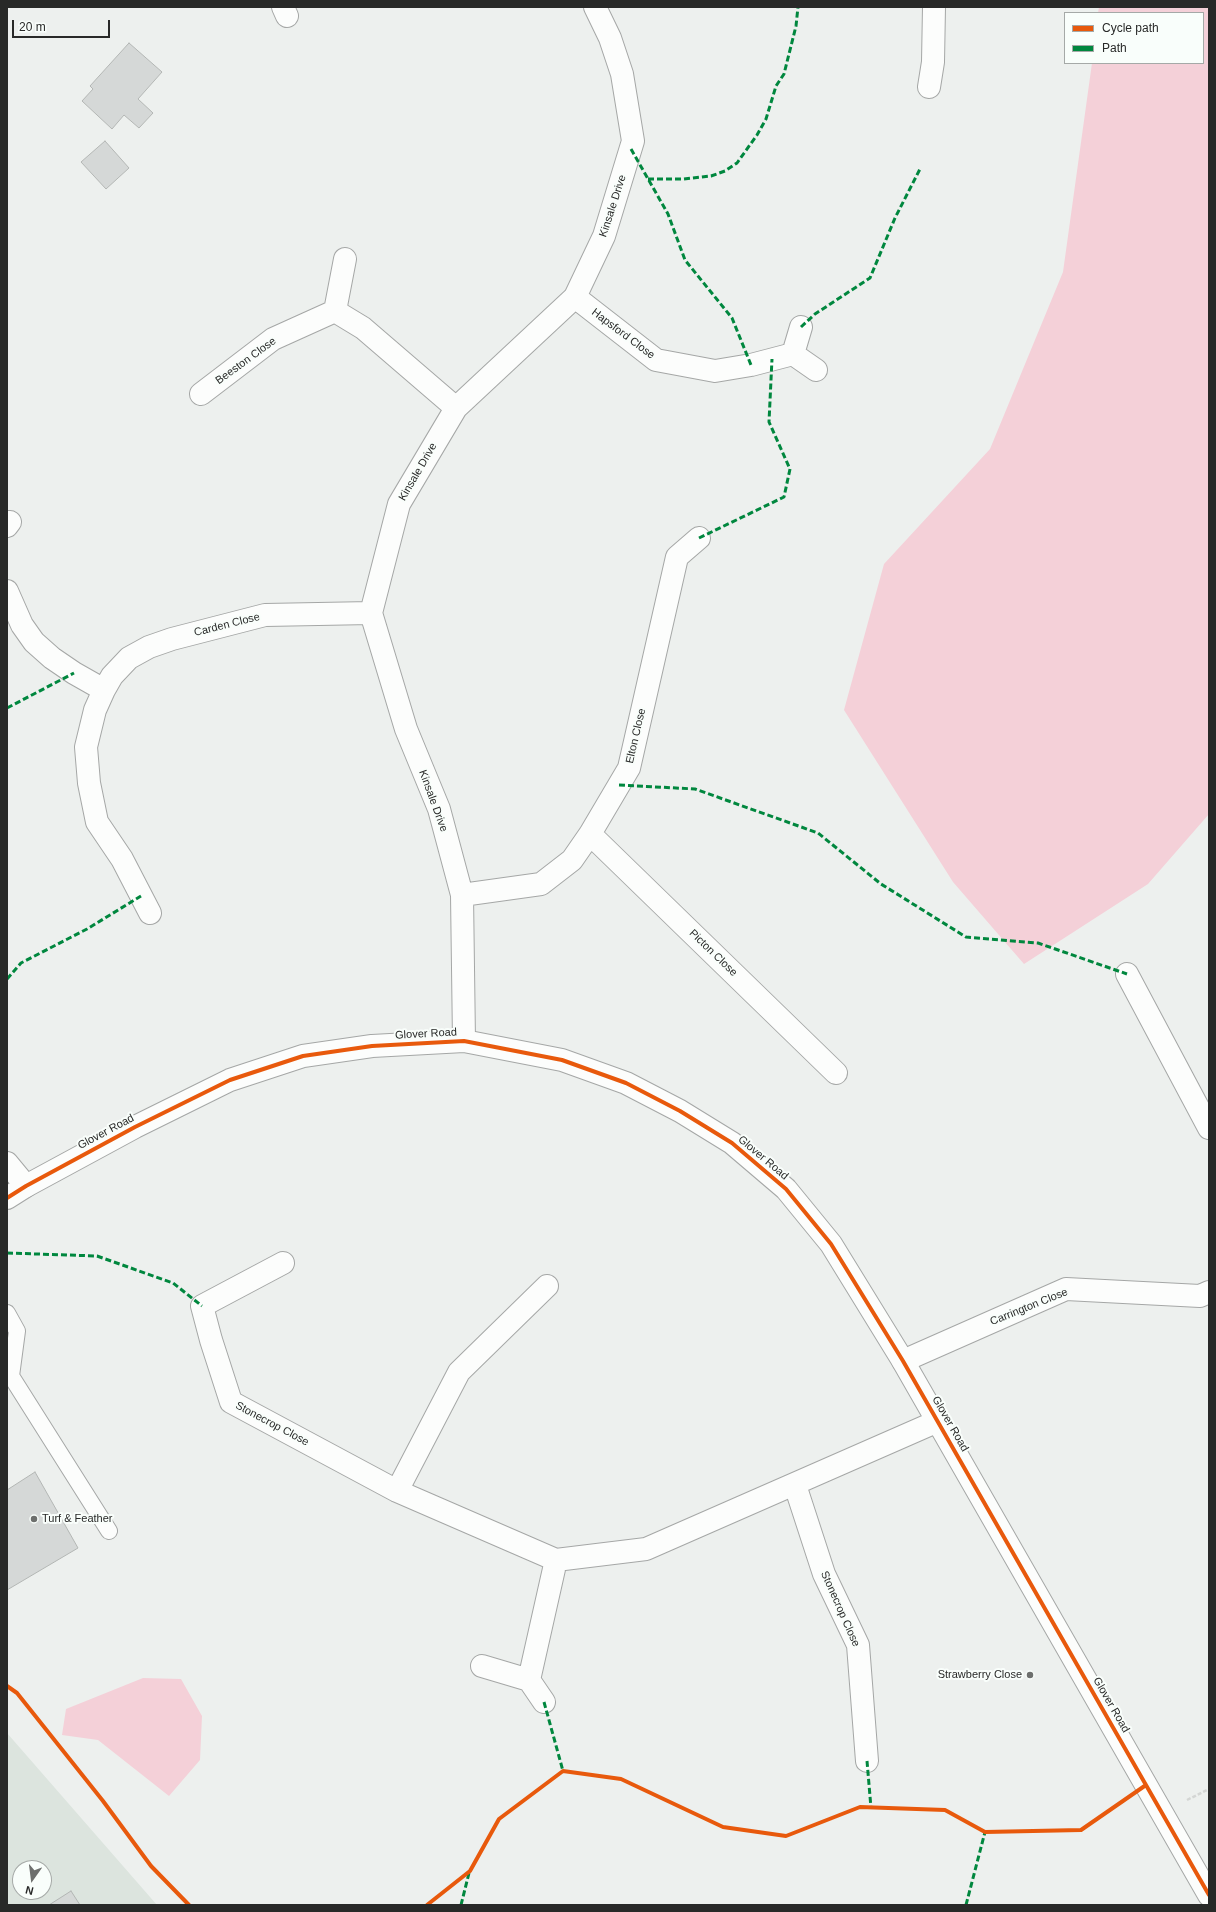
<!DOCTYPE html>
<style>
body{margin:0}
#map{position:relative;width:1216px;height:1912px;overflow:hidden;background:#edf0ee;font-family:Arial,sans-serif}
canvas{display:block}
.frame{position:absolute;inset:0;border:8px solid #282928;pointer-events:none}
.legend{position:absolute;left:1064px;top:12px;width:140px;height:52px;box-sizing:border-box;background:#f9fefb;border:1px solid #a5a9a7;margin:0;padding:5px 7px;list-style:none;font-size:12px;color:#282928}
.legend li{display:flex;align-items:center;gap:8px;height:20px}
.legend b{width:20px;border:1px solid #a5a9a7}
.north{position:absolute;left:12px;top:1860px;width:40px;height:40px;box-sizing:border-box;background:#f9fefb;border:1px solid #a5a9a7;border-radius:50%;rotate:194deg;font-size:11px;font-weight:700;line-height:16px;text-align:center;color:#282928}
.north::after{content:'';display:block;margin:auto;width:14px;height:18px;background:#6d6f6d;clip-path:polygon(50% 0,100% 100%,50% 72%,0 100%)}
.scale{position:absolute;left:12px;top:20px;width:98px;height:18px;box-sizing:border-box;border:2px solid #282928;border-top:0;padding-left:5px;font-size:12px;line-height:14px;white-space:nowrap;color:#282928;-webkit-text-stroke:3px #f9fefb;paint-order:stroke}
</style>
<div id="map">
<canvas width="1216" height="1912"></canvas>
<div class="frame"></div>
<ul class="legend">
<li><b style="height:5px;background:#e8590c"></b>Cycle path</li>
<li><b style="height:5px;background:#00873e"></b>Path</li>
</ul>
<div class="north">N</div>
<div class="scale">20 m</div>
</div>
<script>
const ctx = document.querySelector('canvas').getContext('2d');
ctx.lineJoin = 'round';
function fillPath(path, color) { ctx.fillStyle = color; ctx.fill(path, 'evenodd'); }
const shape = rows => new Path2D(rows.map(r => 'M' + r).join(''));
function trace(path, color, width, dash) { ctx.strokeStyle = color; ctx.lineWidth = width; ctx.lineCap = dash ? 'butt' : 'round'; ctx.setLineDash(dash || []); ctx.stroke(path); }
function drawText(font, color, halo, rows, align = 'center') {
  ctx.font = font + ' Arial,sans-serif'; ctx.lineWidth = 4; ctx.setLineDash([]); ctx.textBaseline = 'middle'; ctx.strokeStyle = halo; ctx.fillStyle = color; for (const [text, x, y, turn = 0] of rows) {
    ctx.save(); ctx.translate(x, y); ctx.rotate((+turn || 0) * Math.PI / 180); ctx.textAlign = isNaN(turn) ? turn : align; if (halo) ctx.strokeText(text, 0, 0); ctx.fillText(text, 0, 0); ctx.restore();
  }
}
fillPath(shape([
 [7,1733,157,1905,7,1905],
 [20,1868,44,1868,44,1892,20,1892]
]), '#dce4de');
fillPath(shape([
 [1099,7,1209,7,1209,814,1148,884,1024,964,953,882,844,710,884,564,990,449,1063,272,1092,63,1203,63,1203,13,1098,13],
 [143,1678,181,1679,202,1716,200,1760,169,1796,98,1740,62,1735,66,1709]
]), '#f4d0d8');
const building = shape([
 [129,43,162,72,138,99,153,113,139,128,124,115,112,129,82,101,93,89,90,86,129,43],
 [105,141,129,168,106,189,81,162,105,141],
 [35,1472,78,1548,7,1590,7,1490,35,1472],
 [71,1891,80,1905,49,1905,71,1891]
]);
fillPath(building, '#d5d8d7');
trace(building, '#b3b6b4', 1);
const lane = shape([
 [7,1313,17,1331,11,1376,109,1531]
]);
const street = shape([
 [283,7,287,16],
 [929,87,933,62,934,7],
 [575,297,656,360,715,371,751,365,793,354],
 [335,311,363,328,456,408],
 [801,327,793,354,816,370],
 [201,394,273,339,335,311,345,259],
 [7,526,10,522],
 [7,591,22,625,34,642,52,658,74,673,104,690,95,710,86,747,89,783,97,822,122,859,150,913],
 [104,690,112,676,129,658,149,647,172,639,265,615,371,613],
 [590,834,836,1073],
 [462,895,541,884,572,860,590,834,629,768,677,557,699,538],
 [1127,974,1209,1128],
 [464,1041,462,895,439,809,406,729,371,613,399,504,456,408,575,297,604,236,633,141,622,74,610,38,595,7],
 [7,1163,26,1186],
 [283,1263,202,1306,211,1340,231,1402,397,1491,556,1560,646,1549,938,1421],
 [903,1361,1066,1289,1200,1296,1209,1292],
 [795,1485,824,1574,858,1645,867,1761],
 [397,1491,459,1372,547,1286],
 [482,1666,529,1680,544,1702],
 [529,1680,556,1560]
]);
const secondary = shape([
 [7,1198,26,1186,135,1127,230,1080,303,1056,372,1046,464,1041,562,1060,626,1083,680,1111,732,1143,786,1189,831,1244,903,1361,1209,1895]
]);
trace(lane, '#a5a7a6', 18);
trace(street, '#a5a7a6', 24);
trace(secondary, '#a5a7a6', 24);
trace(shape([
 [1187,1800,1209,1789]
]), '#d4d6d4', 2.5, [4, 2]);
trace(lane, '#fcfdfc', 16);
trace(street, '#fcfdfc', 22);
trace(secondary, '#fcfdfc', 22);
trace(shape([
 [631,149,668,214,685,260,732,318,751,365],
 [648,179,684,179,711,176,725,171,737,163,757,135,766,119,776,86,784,74,796,26,798,7],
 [801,327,815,314,870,278,895,218,920,169],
 [699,538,784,497,790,469,769,422,772,359],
 [7,708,74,673],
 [619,785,695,789,818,833,881,884,966,937,1038,943,1127,974],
 [7,979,21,963,87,929,141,896],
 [7,1253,97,1256,173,1283,202,1306],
 [544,1702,563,1771],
 [867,1761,871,1808],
 [461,1905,469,1873],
 [966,1905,985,1832]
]), '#00873e', 3, [6, 3]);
trace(shape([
 [7,1198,26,1186,135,1127,230,1080,303,1056,372,1046,464,1041,562,1060,626,1083,680,1111,732,1143,786,1189,831,1244,903,1361,1209,1895],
 [7,1686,17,1693,103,1801,151,1866,189,1905],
 [427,1905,470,1871,499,1819,563,1771,621,1779,723,1827,786,1836,860,1807,945,1810,985,1832,1081,1830,1146,1785]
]), '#e8590c', 4);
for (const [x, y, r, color] of [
 [34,1519,4,"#6d6f6d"],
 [1030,1675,4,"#6d6f6d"]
]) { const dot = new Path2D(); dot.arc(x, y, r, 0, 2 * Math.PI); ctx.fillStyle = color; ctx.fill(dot); trace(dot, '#f9fefb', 1.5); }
drawText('11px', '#282928', '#f9fefb', [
 ["Kinsale Drive",613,206,-72],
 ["Hapsford Close",623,334,37],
 ["Beeston Close",246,361,-36],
 ["Kinsale Drive",418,472,-60],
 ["Carden Close",227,625,-14],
 ["Elton Close",636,736,-77],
 ["Kinsale Drive",433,801,70],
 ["Picton Close",713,953,44],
 ["Glover Road",426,1034,-3],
 ["Glover Road",106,1132,-28],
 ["Glover Road",763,1158,40],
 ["Carrington Close",1029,1307,-22],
 ["Stonecrop Close",272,1424,28],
 ["Glover Road",950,1424,60],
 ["Stonecrop Close",840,1609,66],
 ["Glover Road",1111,1705,60]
]);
drawText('11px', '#282928', '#f9fefb', [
 ["Turf & Feather",42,1519],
 ["Strawberry Close",1022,1675,"right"]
], 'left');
</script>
